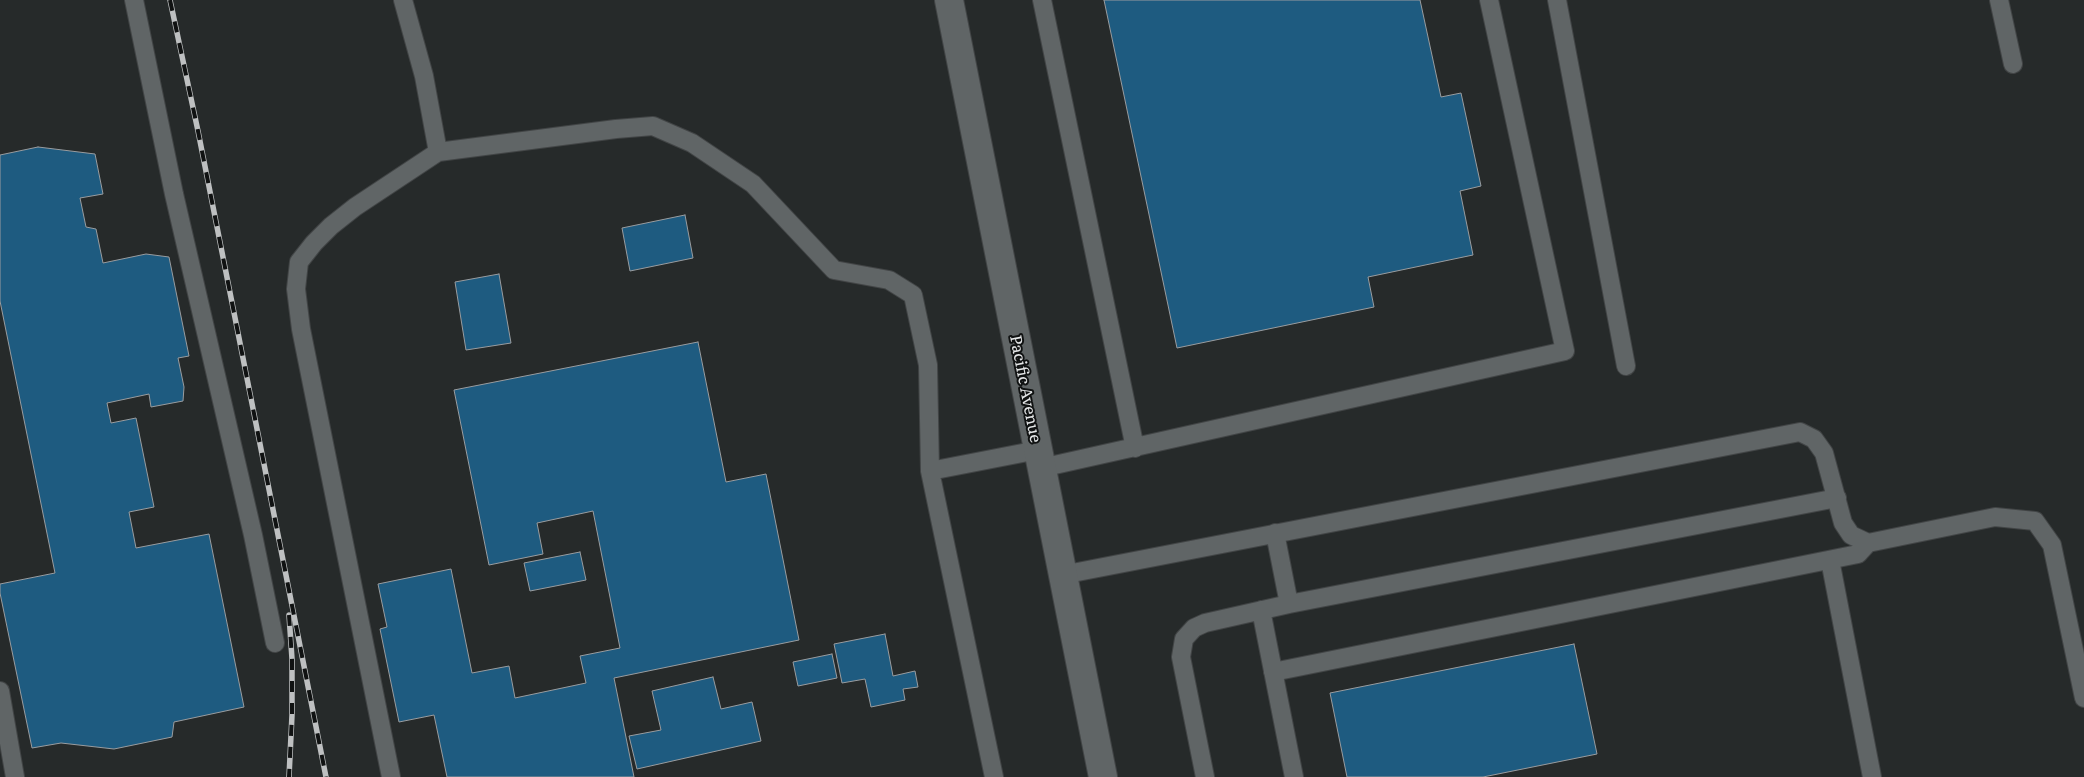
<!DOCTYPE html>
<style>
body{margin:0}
canvas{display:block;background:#262a2a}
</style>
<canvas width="2084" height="777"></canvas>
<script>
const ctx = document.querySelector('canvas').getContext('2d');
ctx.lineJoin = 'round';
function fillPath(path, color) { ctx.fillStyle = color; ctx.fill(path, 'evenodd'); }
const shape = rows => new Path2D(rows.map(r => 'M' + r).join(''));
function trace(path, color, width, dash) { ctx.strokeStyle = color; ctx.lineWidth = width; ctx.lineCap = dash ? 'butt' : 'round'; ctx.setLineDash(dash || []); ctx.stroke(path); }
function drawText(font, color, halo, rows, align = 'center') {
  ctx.font = font + ' Literata,serif'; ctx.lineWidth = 4; ctx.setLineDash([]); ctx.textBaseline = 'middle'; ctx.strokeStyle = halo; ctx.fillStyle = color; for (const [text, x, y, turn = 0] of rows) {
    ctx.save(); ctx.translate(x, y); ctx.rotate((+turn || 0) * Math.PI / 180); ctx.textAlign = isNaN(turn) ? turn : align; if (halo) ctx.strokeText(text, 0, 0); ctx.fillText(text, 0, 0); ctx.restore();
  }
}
const building = shape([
 [1104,0,1420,0,1441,97,1461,93,1481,186,1460,191,1473,255,1368,277,1374,307,1177,348,1104,0],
 [38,147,95,154,103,194,80,198,86,227,96,229,103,263,146,254,169,257,189,356,178,358,184,387,183,401,151,407,149,394,107,403,111,423,136,418,154,507,129,512,136,548,209,534,244,707,174,722,172,737,114,749,61,743,32,748,0,593,0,584,55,573,0,301,0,155,38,147],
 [685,215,693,258,630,271,622,228,685,215],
 [499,274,511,343,466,350,455,282,499,274],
 [698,342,726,482,766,474,799,640,614,678,634,777,447,777,434,715,399,722,380,629,387,627,378,584,451,569,472,673,509,666,515,698,586,683,580,656,620,648,593,511,537,523,543,554,489,565,454,390,698,342],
 [580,552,586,580,530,591,524,563,580,552],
 [885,634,893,676,915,671,918,687,903,689,905,700,871,707,865,679,842,683,834,644,885,634],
 [1574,644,1597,754,1483,777,1347,777,1330,693,1574,644],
 [832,654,837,678,798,686,793,662,832,654],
 [713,677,721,709,752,702,761,741,637,769,629,736,661,730,652,691,713,677]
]);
fillPath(building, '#1e5b80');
trace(building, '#999c9f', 1);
const lane = shape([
 [134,0,174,194,253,535,275,643],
 [1042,0,1135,448],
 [1557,0,1626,366],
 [1999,0,2013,64],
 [438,152,616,129,653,126,692,143,753,184,834,270,889,280,913,295,928,365,930,471,994,777],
 [1041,468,1565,351,1489,0],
 [930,471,1038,450],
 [1275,533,1289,604],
 [1830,560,1872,777],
 [1062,575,1800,432,1814,439,1824,453,1843,523,1851,535,1868,543,1995,517,2035,521,2052,545,2084,698],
 [1261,610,1294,777],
 [1273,672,1858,554,1868,543],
 [0,691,15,777],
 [391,777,301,329,296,289,299,262,314,243,331,226,355,207,438,152,424,76,403,0],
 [1205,777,1181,657,1184,639,1194,628,1205,623,1289,604,1837,498]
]);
const street = shape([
 [949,0,1103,777]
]);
trace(lane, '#424546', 20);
trace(street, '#424546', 30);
trace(lane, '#606566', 18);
trace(street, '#606566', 28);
const rail = shape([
 [170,0,198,131,326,777],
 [289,615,292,659,292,715,289,777]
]);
trace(rail, '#bec0c1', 5.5);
trace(rail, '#101212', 4, [11]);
drawText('16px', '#e5e7e8', '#101212', [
 ["Pacific Avenue",1025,389,79]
]);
</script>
